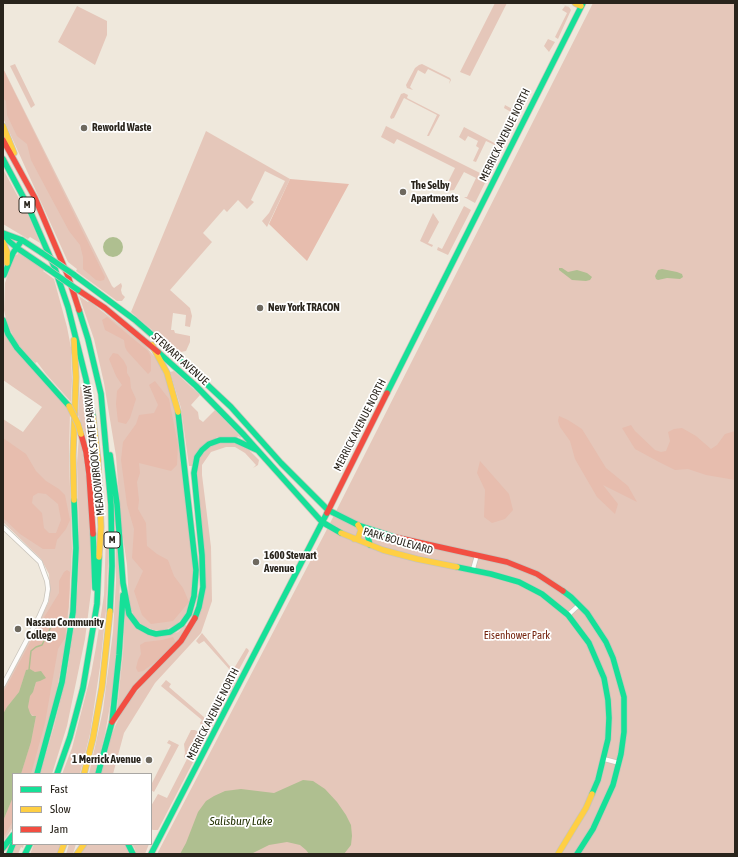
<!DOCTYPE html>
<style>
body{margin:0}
#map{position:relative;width:738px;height:857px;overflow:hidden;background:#efe8dc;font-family:"Asap Condensed",sans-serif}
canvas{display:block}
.frame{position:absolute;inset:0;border:4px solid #29241c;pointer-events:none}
.legend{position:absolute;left:12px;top:773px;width:140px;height:72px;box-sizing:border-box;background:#fff;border:1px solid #a9a7a4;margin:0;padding:5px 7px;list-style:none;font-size:12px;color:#29241c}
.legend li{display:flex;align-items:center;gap:8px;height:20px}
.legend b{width:20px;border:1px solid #a9a7a4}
</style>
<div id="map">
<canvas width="738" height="857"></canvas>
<div class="frame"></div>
<ul class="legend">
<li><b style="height:5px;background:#16e098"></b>Fast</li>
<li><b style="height:5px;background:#ffcf43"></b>Slow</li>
<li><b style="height:5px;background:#f24e42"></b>Jam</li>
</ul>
</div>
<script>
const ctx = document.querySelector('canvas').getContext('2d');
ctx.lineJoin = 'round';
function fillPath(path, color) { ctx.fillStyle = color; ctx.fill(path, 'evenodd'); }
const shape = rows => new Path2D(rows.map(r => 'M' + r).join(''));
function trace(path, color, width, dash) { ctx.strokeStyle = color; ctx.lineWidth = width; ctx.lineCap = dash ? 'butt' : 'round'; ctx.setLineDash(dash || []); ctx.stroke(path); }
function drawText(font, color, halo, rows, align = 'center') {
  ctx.font = font + ' "Asap Condensed",sans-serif'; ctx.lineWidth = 3.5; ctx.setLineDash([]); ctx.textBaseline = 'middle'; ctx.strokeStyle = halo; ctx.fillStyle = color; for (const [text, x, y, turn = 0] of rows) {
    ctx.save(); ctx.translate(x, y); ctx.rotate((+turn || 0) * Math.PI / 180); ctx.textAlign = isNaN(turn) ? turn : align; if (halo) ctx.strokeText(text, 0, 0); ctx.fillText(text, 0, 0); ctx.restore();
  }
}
fillPath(shape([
 [495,3,507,3,470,76,460,72],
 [560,3,569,7,571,10,558,39,555,37,567,13,562,10,565,6,570,8],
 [593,3,735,3,735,854,157,854,325,533],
 [77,6,107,21,107,35,95,65,58,42],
 [548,39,555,42,549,52,544,46],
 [15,64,35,105,31,108,10,66],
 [422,64,450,78,451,80,449,84,450,80,428,69,425,74,418,70,410,87,413,90,407,88,406,85,415,68,419,65],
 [3,68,112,286,114,288,121,283,122,286,121,290,122,294,125,297,122,301,117,301,76,271,77,269,68,262,3,118],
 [404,93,408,95,407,98,440,115,429,136,427,136,437,115,404,98,394,118,391,119,390,117,401,94],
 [505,105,516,111,518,115,507,136,501,132,504,132,512,117,509,116,511,112,504,108],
 [386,126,488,177,475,203,464,197,467,197,476,178,464,172,454,190,447,191,448,187,446,186,455,168,397,139,394,144,381,137],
 [464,127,502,147,490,170,485,167,486,165,489,167,499,147,486,141,476,162,473,161,479,148,476,146,478,141,468,136,465,141,459,137],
 [206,131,290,179,267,227,262,221,269,213,285,181,265,171,251,200,254,202,247,209,238,200,227,212,224,209,203,233,212,242,170,290,190,308,192,316,190,327,185,326,186,315,173,313,171,330,174,330,175,333,190,336,190,342,186,351,181,352,177,351,131,312],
 [3,169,29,217,40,243,30,237,28,239,3,224],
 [464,206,471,210,448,255,437,250,438,247,442,249],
 [433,213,439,222,428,243,433,245,432,247,420,241],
 [18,253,45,269,43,271,54,279,67,327,72,353,71,355,72,380,71,402,46,374,37,362,35,363,17,344,7,323,4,310,5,283,15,254,17,255],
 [79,296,88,302,89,301,144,344,158,361,170,387,174,401,193,555,194,582,190,603,185,615,177,624,165,630,154,630,143,626,134,617,129,603,127,565,121,524,116,456,104,383,94,339],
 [3,327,13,347,13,348,60,399,70,413,69,456,72,549,69,607,65,646,55,699,34,774,13,774,13,827,3,842,3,690,39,622,49,601,50,590,49,574,41,559,3,522,3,419,23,432,42,407,3,380],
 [174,371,200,395,191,405,198,412,199,419,203,422,215,410,241,437,240,438,238,436,237,438,217,437,194,458,192,466,189,466,181,408,170,372],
 [80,387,81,387,87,407,95,464,91,462,87,439,78,415],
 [79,435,82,448,88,491,93,560,91,592,85,639,67,726,52,774,40,774,54,726,67,673,74,625,78,583,79,536,77,463],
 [221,442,232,442,249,450,259,460,258,465,253,468,256,465,245,453,235,447,226,447,211,452,202,465,202,475,211,547,212,601,201,633,155,683,124,733,113,774,101,774,109,742,116,724,125,706,144,683,179,647,202,608,196,474,197,464,202,455,210,447],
 [106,535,108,536,108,564,106,611,100,667,90,734,80,774,62,774,72,748,91,674,96,647,104,595],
 [116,546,119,546,120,582,118,633,113,689,105,734,95,774,89,774,103,710,113,632,116,581],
 [125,612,132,622,165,636,178,632,185,625,188,627,179,639,117,709,123,653],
 [202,633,233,670,245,650,246,648,248,649,249,651,235,677,232,677,229,674,228,672,230,670,204,641,199,644,196,641],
 [227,679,235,683,218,713,216,714,211,711,210,709,214,710,228,682,226,680],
 [166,680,171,684,169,687,205,718,209,715,214,718,214,721,211,729,207,729,201,725,200,723,202,720,161,686],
 [191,730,195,730,203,735,205,739,158,830,153,830,151,829,151,806,158,794,167,798,187,759,184,757,185,753,184,744],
 [169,740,179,745,154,792,151,790,151,785,171,745,167,743],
 [16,844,24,844,23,848,21,847,18,854,12,854],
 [34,844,61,844,57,854,30,854],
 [69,844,76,844,73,854,66,854],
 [87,844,126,844,130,854,81,854],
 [132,844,149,844,145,854,136,854,135,849]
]), '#e5c7ba');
fillPath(shape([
 [3,69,103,273,105,277,104,280,100,281,96,280,83,269,83,257,80,245,69,231,48,192,31,160,27,144,17,136,7,115,6,101,3,98],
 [290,179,349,184,307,261,269,224],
 [107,317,148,351,151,357,151,371,148,374,127,351,125,347,124,340,105,330,102,320],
 [113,353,118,354,124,361,127,367,127,373,130,378,131,388,136,399,130,418,126,424,118,422,116,404,117,391,122,385,116,376,109,359],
 [155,381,169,399,178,445,177,465,171,471,139,463,140,473,137,482,139,500,138,509,146,523,147,546,157,554,168,560,174,576,183,588,189,602,173,621,151,624,142,615,134,591,143,571,132,558,134,529,127,505,121,460,123,442,136,424,139,415,154,413,158,405,149,385],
 [559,416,568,420,582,429,606,468,628,486,637,502,603,485,618,504,615,514,597,497,575,459,570,441,560,427,558,421],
 [631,425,635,431,655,450,661,452,666,451,670,441,668,432,674,429,682,428,696,436,711,449,717,445,725,434,735,431,735,480,706,475,688,469,675,470,659,462,635,449,622,428],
 [3,438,26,454,36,471,46,481,59,489,65,495,70,520,66,529,57,540,55,549,43,549,20,534,3,518],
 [38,493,46,494,58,504,61,520,56,533,49,533,44,528,42,513,32,503,33,496],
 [480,461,509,494,513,510,505,519,492,523,484,517,485,490,477,473],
 [67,570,70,572,69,601,65,638,58,649,45,723,31,774,21,774,31,742,36,717,30,713,28,707,30,695,35,687,36,682,40,681,35,672,30,669,26,670,19,692,7,707,3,714,3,693,40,624,59,593,59,581,64,572],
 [173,637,176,643,161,658,143,671,138,672,136,668,138,660,141,654,140,645,145,642,162,640],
 [13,797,13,821,3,838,3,821]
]), '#e7bdae');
fillPath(shape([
 '103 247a10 10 0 1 1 20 0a10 10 0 1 1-20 0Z',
 [559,268,562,268,568,272,577,270,587,273,592,277,590,280,586,281,572,280,559,270],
 [662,269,677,272,682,274,683,277,680,279,667,278,658,280,656,279,655,276,658,270],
 [30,669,35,672,41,671,46,678,40,681,36,682,33,692,30,696,28,707,30,713,32,716,36,716,31,742,21,774,13,774,13,797,3,821,3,714,7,707,19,692,26,670],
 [303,780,313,781,325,789,337,802,346,815,351,825,352,836,351,845,344,854,309,854,306,850,300,845,287,842,269,845,251,854,180,854,186,843,198,812,206,801,214,796,225,791,241,789,274,793]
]), '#afbf90');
trace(shape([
 [29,670,31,651,36,647,42,645,52,625]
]), '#afbf90', 1.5);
const street = shape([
 [3,527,40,562,47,581,48,589,46,601,39,617,3,685],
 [473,569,477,555],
 [568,615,579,605],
 [604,759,619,763]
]);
const fast = shape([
 [3,159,27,204,54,266,68,307,86,379,93,417],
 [3,233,22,240,42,253],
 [3,236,17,248,48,269],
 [73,274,135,320,181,360,231,407,281,463,328,510,358,525,395,537],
 [4,275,13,253,22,240],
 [79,310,88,339,101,394,111,505,112,566,110,611],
 [3,320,8,334,17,348,69,406],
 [158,352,196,386,244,435,322,522,341,533],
 [387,393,583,3],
 [110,455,117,504,123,583,129,614,138,626,149,632,156,634,170,632,182,624,189,614,194,596,196,570,178,412],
 [93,534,95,588],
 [370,545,368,537,370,533,374,531],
 [457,567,491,574,519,582,542,594,568,615,589,643,604,678,608,700,609,718,608,739,598,780,592,794],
 [563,591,571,597,587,613,606,642,613,658,624,697,624,732,621,754,613,785,593,829,577,854],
 [195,618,199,607,203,587,202,555,194,473,197,457,202,450,209,444,220,440,235,440,257,450],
 [37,774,62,682,73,612,76,548,74,500],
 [57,774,70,737,83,688,97,604,99,557],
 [98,774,112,722,119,655,123,595],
 [128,844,133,854],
 [3,848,13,835],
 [9,854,13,844],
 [25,854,30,844],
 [151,854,327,513]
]);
const slow = shape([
 [575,3,581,6],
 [3,126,14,153],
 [3,242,7,252,7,263],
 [74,340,76,377,73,456,74,500],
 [152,345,167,373,178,412],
 [93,417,98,460,101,527,99,557],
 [341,533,383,550,417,559,457,567],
 [354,539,358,538,361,530,358,525],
 [84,774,93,738,102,687,110,611],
 [60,854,64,844],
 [77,854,84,844],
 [558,854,586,808,592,794]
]);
const jam = shape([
 [3,140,35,198,68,276,79,310],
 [78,290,105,308,158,352],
 [81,434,86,452,89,474,93,534],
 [327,513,387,393],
 [395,537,507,562,537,574,563,591],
 [112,722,135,688,181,641,195,618]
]);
trace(street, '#c8c3ba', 5.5);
trace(fast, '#c8c3ba', 7);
trace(slow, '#c8c3ba', 7);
trace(jam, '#c8c3ba', 7);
trace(street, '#fdfcfa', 4);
trace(fast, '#16e098', 5.5);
trace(slow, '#ffcf43', 5.5);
trace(jam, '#f24e42', 5.5);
const fastBridge = shape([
 [42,253,73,274],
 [48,269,78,290]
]);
const slowBridge = shape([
 [69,406,78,424,81,434]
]);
trace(fastBridge, '#c8c3ba', 7, []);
trace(slowBridge, '#c8c3ba', 7, []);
trace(fastBridge, '#16e098', 5.5);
trace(slowBridge, '#ffcf43', 5.5);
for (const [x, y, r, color] of [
 [84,128,4,"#6e695f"],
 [403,192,4,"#6e695f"],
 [260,308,4,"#6e695f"],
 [256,562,4,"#6e695f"],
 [18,629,4,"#6e695f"],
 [149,760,4,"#6e695f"]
]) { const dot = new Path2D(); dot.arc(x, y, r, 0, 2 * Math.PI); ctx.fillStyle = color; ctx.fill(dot); trace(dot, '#fff', 1.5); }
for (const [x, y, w] of [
 [27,205,16],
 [112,540,16]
]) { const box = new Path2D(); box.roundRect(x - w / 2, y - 8, w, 16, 3); ctx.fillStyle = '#fff'; ctx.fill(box); trace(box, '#29241c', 1); }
drawText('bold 10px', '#29241c', null, [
 ["M",27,205],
 ["M",112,540]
]);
drawText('bold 11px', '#29241c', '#fff', [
 ["Reworld Waste",92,128],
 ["The Selby",411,186],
 ["Apartments",411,199],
 ["New York TRACON",268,308],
 ["1600 Stewart",264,556],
 ["Avenue",264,569],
 ["Nassau Community",26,623],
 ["College",26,636],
 ["1 Merrick Avenue",141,760,"right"]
], 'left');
drawText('11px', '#29241c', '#fff', [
 ["MERRICK AVENUE NORTH",505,135,-64],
 ["STEWART AVENUE",180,359,42],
 ["MERRICK AVENUE NORTH",360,425,-63],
 ["MEADOWBROOK STATE PARKWAY",94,450,-96],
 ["PARK BOULEVARD",398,541,16],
 ["MERRICK AVENUE NORTH",213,714,-63]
]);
drawText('11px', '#75230e', '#fff', [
 ["Eisenhower Park",517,636]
]);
drawText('italic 12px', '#243304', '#fff', [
 ["Salisbury Lake",241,821]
]);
</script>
